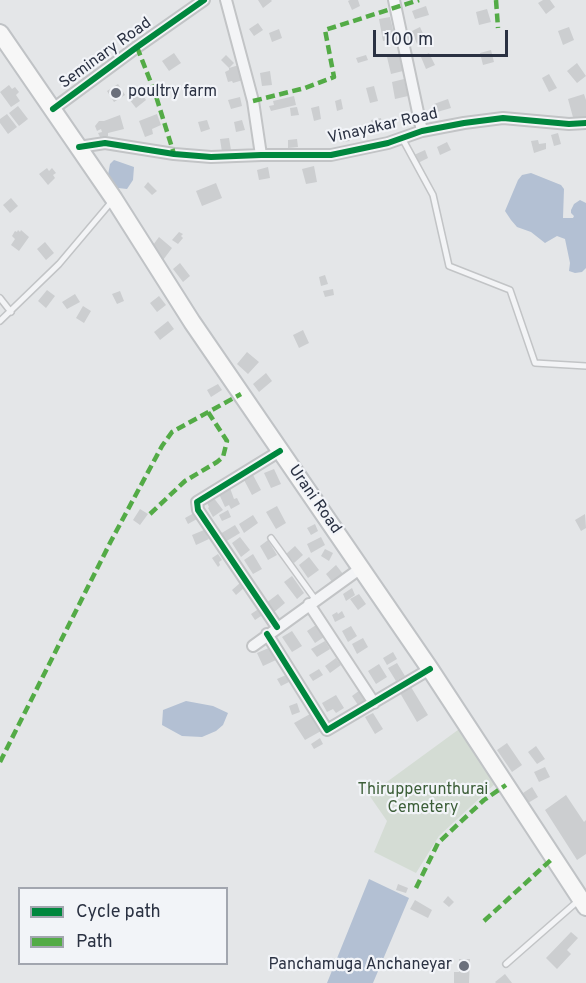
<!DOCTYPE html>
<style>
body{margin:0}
#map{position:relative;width:586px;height:983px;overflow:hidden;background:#e4e6e8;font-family:Overpass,sans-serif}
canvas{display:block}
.legend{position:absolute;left:18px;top:887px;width:210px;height:78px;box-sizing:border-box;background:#f2f4f8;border:2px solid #a2a6af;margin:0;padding:8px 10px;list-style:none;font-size:18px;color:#2a3142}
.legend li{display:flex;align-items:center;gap:12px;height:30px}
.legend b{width:30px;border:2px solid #a2a6af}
.scale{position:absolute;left:373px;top:30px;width:135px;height:27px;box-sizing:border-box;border:3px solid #2a3142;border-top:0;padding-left:8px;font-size:18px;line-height:21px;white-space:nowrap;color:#2a3142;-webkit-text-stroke:4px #f2f4f8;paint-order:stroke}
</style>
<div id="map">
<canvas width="586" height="983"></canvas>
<ul class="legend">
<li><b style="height:8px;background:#00873e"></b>Cycle path</li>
<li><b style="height:8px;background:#53ab46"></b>Path</li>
</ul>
<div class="scale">100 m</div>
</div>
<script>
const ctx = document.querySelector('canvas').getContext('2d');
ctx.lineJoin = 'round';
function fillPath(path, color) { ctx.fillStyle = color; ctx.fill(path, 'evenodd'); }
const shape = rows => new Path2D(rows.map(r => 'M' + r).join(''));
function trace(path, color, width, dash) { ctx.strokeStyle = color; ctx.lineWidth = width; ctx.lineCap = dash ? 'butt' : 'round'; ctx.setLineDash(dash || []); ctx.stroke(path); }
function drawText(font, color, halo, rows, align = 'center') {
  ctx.font = font + ' Overpass,sans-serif'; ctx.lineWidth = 4.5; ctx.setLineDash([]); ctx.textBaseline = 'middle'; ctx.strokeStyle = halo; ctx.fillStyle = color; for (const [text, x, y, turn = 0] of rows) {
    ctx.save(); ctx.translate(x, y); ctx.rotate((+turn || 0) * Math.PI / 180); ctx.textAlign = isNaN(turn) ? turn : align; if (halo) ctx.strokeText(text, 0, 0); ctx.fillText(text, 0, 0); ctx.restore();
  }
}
fillPath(shape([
 [462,727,497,782,439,836,416,873,374,852,387,821,369,795]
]), '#d4dcd4');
fillPath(shape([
 [114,160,134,167,133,180,127,189,118,188,108,175,110,164],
 [531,173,561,185,564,189,563,218,573,218,574,216,571,213,571,210,574,204,580,200,586,203,586,268,582,272,575,273,569,271,570,263,565,239,557,236,545,243,531,232,517,227,511,220,505,211,518,180,522,175],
 [186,701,213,706,228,713,223,725,216,731,202,737,182,736,162,725,163,710],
 [369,879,409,898,373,983,327,983]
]), '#b3c0d3');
fillPath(shape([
 [258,0,271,0,272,1,263,8],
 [350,0,358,0,360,6,352,10,348,1],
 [543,0,550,0,555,7,546,14,538,3],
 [426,6,429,15,415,19,412,11],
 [487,9,491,22,479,25,476,12],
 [390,17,395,38,383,41,379,19],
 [258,23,263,30,254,36,249,29],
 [420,27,426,40,417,44,412,31],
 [569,27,574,40,563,45,558,31],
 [279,29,282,38,272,42,269,33],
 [491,50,494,62,483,65,480,53],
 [174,53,181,63,169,71,162,61],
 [429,53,435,65,426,69,421,57],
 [226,55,234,63,229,68,221,60],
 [366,55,368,60,358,63,356,58],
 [399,55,403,71,391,74,387,57],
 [577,63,586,76,577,83,567,71],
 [239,65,243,80,233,83,232,81,228,82,225,72,229,70,229,68],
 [270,71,272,85,262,86,260,73],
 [549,74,557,88,549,92,542,78],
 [404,79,408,96,395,99,392,82],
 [118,84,125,95,114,102,107,91],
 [9,85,12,89,15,87,19,92,16,95,20,101,11,107,0,92],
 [195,86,198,94,191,97,188,89],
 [374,86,378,101,370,103,366,88],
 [140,91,146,100,136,108,129,99],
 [584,94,586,100,586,118,574,121,568,99],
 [294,96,296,105,271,111,269,106,274,105,273,101],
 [240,97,242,106,231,109,228,100],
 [341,99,343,109,337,111,335,101],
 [448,99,451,108,437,112,434,104],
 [18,106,28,119,19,126,9,113],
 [319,106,321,119,314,121,311,108],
 [297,107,299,115,291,116,290,108],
 [7,114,17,127,8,134,0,123,0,119],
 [157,114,161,125,152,129,153,134,145,137,139,121],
 [120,115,124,129,108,133,108,136,100,137,98,133,102,132,101,129,97,131,95,126,99,121,104,121],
 [381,118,382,125,373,127,371,120],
 [207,120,210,129,201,132,198,122],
 [242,120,245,130,236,132,234,122],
 [350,130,350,141,342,142,341,131],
 [558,133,561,144,554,146,551,135],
 [229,138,231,150,222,152,220,139],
 [297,139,298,147,288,148,288,140],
 [538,140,539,144,546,143,546,149,534,153,531,141],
 [447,142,451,150,440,155,437,147],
 [425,150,428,158,418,163,414,155],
 [314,166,317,182,306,184,302,169],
 [268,167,270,178,259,180,257,170],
 [47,168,49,171,52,168,56,173,53,175,55,178,48,185,39,174],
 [148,182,157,191,152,195,144,187],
 [216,183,222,198,202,206,196,191],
 [11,198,18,206,10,213,3,205],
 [18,230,20,232,21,230,29,237,19,251,11,245,15,239,12,236,15,231,17,232],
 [179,232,183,234,181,236,183,238,178,244,172,240],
 [159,237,172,248,163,260,150,249],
 [45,242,54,253,46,260,37,249],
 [180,263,190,276,183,282,173,269],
 [325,275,328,284,321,286,319,277],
 [333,289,334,295,325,297,323,291],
 [47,290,55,296,46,308,38,301],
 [120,291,124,301,117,304,112,294],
 [75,294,80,302,67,309,62,302],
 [159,296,166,305,157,312,150,303],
 [83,306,91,311,84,323,76,318],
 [168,321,174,329,160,340,154,332],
 [303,330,309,343,299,348,293,335],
 [247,352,259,362,248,374,237,364],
 [266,373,272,381,259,392,253,384],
 [218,384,222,390,211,397,207,390],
 [274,469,281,484,271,488,264,473],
 [253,475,261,490,252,495,244,480],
 [230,488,234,499,237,498,240,504,231,509,229,505,225,507,219,494],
 [213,497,223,510,213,517,208,508,209,507,206,501],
 [277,506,286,523,276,529,266,512],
 [140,509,148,514,140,525,133,520],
 [228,510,231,517,222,521,219,515],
 [194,513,197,519,188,524,185,518],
 [585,514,586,528,581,531,575,520],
 [253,515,258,523,244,533,239,524],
 [315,524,318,531,311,535,307,528],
 [235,525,240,533,225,542,220,534],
 [204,530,209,539,196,545,192,535],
 [240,537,250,550,241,557,232,543],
 [321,537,325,545,311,553,307,544],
 [268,540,277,555,268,560,260,546],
 [295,546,303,555,294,563,286,554],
 [325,549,333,553,329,561,321,556],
 [218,554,222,560,219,562,220,565,218,567,212,558],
 [253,554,262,569,253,574,244,560],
 [309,557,319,570,308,578,299,565],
 [336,565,343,574,333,583,326,574],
 [292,576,304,593,297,599,284,582],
 [240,583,244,588,236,595,232,590],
 [352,588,355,595,346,601,343,594],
 [278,594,285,603,273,613,266,603],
 [359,594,366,604,358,610,350,599],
 [260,608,264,614,255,620,251,614],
 [342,611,345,617,335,622,332,615,337,612,338,614],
 [316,625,324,637,315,643,307,631],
 [351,626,357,636,348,642,342,631],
 [292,631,302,646,292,652,282,637],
 [363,638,368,647,357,654,352,644],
 [325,641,330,649,317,657,311,649],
 [271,647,276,660,263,666,257,653],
 [393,652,397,659,387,665,383,658],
 [336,658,341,665,330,673,325,666],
 [397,663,405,676,396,681,388,668],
 [379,664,387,677,376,684,368,671],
 [319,669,323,675,313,681,309,675],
 [286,675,289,682,281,686,277,679],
 [411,687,428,715,417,722,400,693],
 [360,690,367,699,358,705,352,696],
 [336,695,344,708,336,713,333,709,327,712,322,703],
 [297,703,300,712,292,715,289,706],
 [373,713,383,729,375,734,365,717],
 [310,714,321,731,305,740,294,723],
 [320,738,323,744,314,749,311,744],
 [507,743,522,765,512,772,497,750],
 [536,746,545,759,537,764,528,752],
 [545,767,550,777,539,782,534,772],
 [532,787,538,797,528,803,523,793],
 [566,795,584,822,586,820,586,854,577,860,545,810],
 [398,884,408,888,406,893,396,890],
 [448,896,454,902,449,907,443,902],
 [415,900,432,910,428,918,410,909],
 [571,932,578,938,567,950,571,954,557,969,546,958],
 [459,959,470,959,469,983,454,983,454,972,459,972],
 [505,974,512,983,496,983,495,982]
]), '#ccced0');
const lane = shape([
 [402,138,433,195,449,266,510,290,535,363,586,366],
 [0,298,11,312],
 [0,321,59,264,113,200],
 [271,538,315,599],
 [506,964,579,900]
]);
const street = shape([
 [226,0,253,101,261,155],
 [394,0,422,131],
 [53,109,137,47,204,0],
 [79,147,105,143,174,154,211,157,261,155,331,155,388,143,422,131,464,123,503,118,569,124,586,123],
 [309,604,374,703],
 [277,627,198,510,197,502,280,451],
 [267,634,327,730,430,669],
 [253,646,361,568]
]);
const primary = shape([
 [0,33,114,199,192,322,430,669,586,907]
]);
trace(lane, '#c2c4c6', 8);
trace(street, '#c2c4c6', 14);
trace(primary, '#c0c3c6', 20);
trace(lane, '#f3f4f6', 5);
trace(street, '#f3f4f6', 10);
trace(primary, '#f7f7f7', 16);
trace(shape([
 [496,0,498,28],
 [137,47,155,93,174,154],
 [253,101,305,88,334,77,325,30,419,0],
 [150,514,185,481,217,462,223,457,227,441,208,412],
 [0,762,111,541,162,446,172,432,241,394],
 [416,888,438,843,484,800,506,785],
 [484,921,553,858]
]), '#53ab46', 4.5, [9, 4.5]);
trace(shape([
 [53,109,137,47,204,0],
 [79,147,105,143,174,154,211,157,261,155,331,155,388,143,422,131,464,123,503,118,569,124,586,123],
 [277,627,198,510,197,502,280,451],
 [267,634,327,730,430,669]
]), '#00873e', 6);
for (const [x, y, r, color] of [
 [116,93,6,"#6b707c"],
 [464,966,6,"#6b707c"]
]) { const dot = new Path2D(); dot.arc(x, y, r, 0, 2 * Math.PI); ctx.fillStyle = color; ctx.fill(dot); trace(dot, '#f2f4f8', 2); }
drawText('16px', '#2a3142', '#f2f4f8', [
 ["Seminary Road",106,54,-36],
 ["Vinayakar Road",383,127,-13],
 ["Urani Road",314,500,55]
]);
drawText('16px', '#2a3142', '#f2f4f8', [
 ["poultry farm",128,93],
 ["Panchamuga Anchaneyar",452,966,"right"]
], 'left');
drawText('16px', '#3c5e38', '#f2f4f8', [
 ["Thirupperunthurai",423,791],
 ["Cemetery",423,809]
]);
</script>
